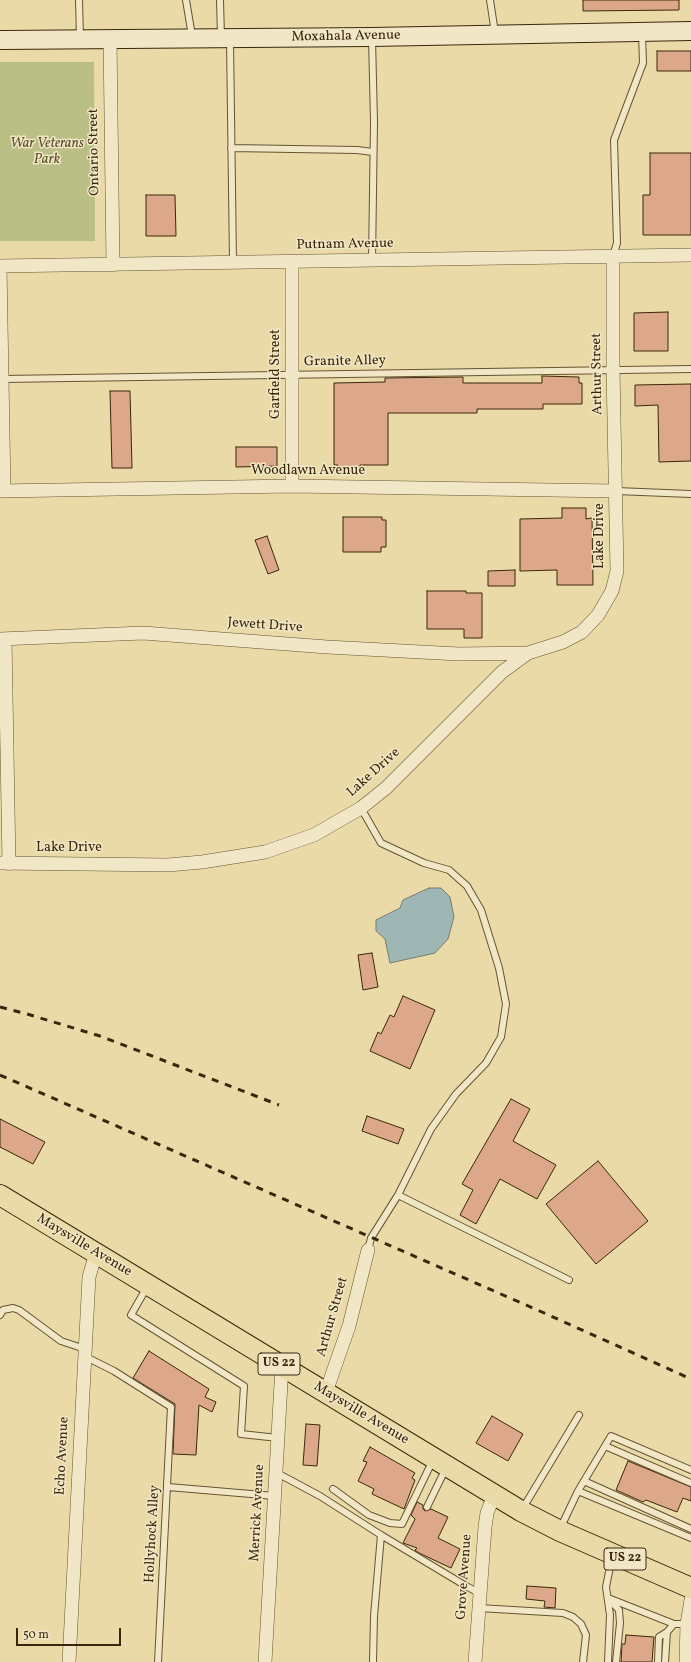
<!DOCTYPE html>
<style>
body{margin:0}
#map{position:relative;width:691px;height:1662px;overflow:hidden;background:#e9daa7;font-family:Vollkorn,serif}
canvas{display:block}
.scale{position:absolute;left:16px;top:1628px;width:105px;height:18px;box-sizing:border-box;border:2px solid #3a270b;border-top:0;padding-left:5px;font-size:12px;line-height:14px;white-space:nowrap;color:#3a270b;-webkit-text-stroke:3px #f1e7c6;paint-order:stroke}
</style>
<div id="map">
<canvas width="691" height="1662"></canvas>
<div class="scale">50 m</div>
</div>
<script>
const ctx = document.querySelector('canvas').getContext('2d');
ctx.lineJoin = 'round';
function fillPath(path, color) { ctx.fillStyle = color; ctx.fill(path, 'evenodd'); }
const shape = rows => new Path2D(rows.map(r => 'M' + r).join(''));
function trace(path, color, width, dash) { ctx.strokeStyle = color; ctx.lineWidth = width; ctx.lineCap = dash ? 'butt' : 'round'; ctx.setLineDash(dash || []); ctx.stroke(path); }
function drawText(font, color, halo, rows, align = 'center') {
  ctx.font = font + ' Vollkorn,serif'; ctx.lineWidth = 3; ctx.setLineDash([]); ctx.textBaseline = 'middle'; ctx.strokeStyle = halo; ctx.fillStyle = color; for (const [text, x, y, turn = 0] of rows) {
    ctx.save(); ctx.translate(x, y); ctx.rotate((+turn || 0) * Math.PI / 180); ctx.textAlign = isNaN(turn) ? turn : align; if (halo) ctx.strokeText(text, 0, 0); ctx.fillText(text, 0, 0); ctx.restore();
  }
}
fillPath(shape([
 [0,62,94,62,95,241,0,241]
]), '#b9bf85');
const water = shape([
 [429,888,441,888,450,897,454,917,448,939,435,953,390,963,385,939,376,931,376,920,400,908,403,900,429,888]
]);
fillPath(water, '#9eb7b4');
trace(water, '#767d70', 1);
const building = shape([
 [583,0,679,0,679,10,583,11,583,0],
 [657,51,691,51,691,71,657,71,657,51],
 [650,153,691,153,691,235,643,235,643,195,650,195,650,153],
 [146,195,175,195,176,236,146,236,146,195],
 [668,312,668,351,634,351,634,313,668,312],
 [542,376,579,377,579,383,582,383,582,404,543,404,543,409,477,409,477,413,388,413,388,465,360,465,360,471,338,471,338,465,334,465,334,383,385,382,385,378,463,377,463,383,542,383,542,376],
 [691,384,691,461,659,462,658,405,635,406,635,385,691,384],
 [110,391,130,391,132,468,112,468,110,391],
 [236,447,277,447,277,466,236,467,236,447],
 [562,508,586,508,586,519,592,518,593,585,557,585,557,570,520,571,520,519,562,518,562,508],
 [343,517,382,517,382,520,386,520,386,547,381,547,381,552,343,552,343,517],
 [267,536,279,570,268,574,255,540,267,536],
 [515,570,515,586,488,586,488,571,515,570],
 [427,591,466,591,466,593,482,593,482,638,464,638,464,629,427,629,427,591],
 [372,953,378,987,363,990,358,955,372,953],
 [403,996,435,1010,410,1069,370,1051,378,1032,381,1034,390,1015,394,1017,403,996],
 [511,1099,530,1109,513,1141,556,1165,537,1199,500,1179,476,1224,460,1215,473,1190,462,1184,511,1099],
 [367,1116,404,1129,398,1144,362,1131,367,1116],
 [0,1119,45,1142,33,1164,0,1147,0,1119],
 [598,1161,648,1221,596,1264,546,1204,598,1161],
 [149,1351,209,1389,205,1397,216,1402,212,1412,199,1405,196,1455,173,1454,175,1404,133,1378,149,1351],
 [492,1416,523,1434,508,1461,476,1443,492,1416],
 [306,1424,320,1425,317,1466,303,1465,306,1424],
 [370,1447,415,1473,412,1478,415,1480,404,1509,372,1494,374,1489,358,1481,367,1462,363,1461,370,1447],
 [628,1461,691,1487,691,1501,683,1498,677,1512,646,1500,643,1502,616,1490,628,1461],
 [417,1502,423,1505,423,1509,425,1511,431,1509,448,1517,438,1538,460,1549,451,1568,419,1553,415,1550,417,1548,403,1543,415,1519,411,1515,417,1502],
 [527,1586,556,1588,555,1608,544,1607,545,1601,526,1599,527,1586],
 [626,1635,654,1637,652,1662,621,1662,622,1644,625,1644,626,1635]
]);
fillPath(building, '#dda88a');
trace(building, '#3a270b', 1);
const lane = shape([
 [79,0,80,38],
 [186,0,192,36],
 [220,0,221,37],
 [490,0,495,33],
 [372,38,374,122,372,261],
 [230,40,233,262],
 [231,148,357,150,373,152],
 [613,256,617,243,614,140,643,63,642,33],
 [2,379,691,369],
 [616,491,691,494],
 [361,808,381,843,424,863,449,870,467,886,481,910,499,968,506,1004,501,1037,486,1063,456,1094,431,1129,398,1195,371,1238,368,1250],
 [398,1195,569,1280],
 [147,1287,131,1315,244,1386,241,1434,278,1438],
 [0,1315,3,1310,13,1308,19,1310,61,1341,85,1349],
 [84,1356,114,1371,171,1407,158,1662],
 [605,1446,691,1483],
 [277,1473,320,1496,381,1535,466,1586,479,1593],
 [584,1481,691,1529],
 [168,1487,275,1496],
 [333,1489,369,1515,390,1523,402,1524,433,1460],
 [578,1491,691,1538],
 [427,1507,446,1468],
 [523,1508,579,1415],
 [560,1529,578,1491,611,1436,691,1470],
 [608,1598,674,1624],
 [609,1599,619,1610,620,1623,616,1662],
 [479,1608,563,1613,573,1617,581,1624,586,1635,583,1662],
 [373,1662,374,1616,381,1535],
 [608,1662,610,1615,606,1587,612,1557],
 [658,1662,659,1637,667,1632],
 [665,1662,667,1632,674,1624,687,1624]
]);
const street = shape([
 [110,39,113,265],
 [0,266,691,255],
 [0,266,4,491],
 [292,486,292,262],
 [0,491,292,486,616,491],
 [0,639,143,633,327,647,459,654,528,653],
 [5,639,9,864],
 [0,863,168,865,202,862,265,852,314,835,361,808,386,788,502,672,528,653,563,642,582,632,598,615,612,591,617,571,613,369,613,256],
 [326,1392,349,1326,368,1250],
 [69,1662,89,1277,96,1253],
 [265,1662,282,1366],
 [475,1662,485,1527,487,1513,494,1495],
 [686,1662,687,1624,691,1600]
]);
const secondary = shape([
 [0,40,371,37,691,31]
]);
const primary = shape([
 [0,1195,521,1511,560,1531,691,1588]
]);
trace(lane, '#665432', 8);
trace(street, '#665432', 14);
trace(secondary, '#3a270b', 20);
trace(primary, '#3a270b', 22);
trace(lane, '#f1e7c6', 6);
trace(street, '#f1e7c6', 13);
trace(secondary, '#f1e7c6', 18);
trace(primary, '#e9daa7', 20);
trace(shape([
 [0,1007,27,1014,100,1036,279,1105],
 [0,1075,542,1312,691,1379]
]), '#3a270b', 3, [7, 7]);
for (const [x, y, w] of [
 [279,1364,42],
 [625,1559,42]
]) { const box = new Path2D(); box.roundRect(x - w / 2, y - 11, w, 22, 3); ctx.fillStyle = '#f1e7c6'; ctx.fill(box); trace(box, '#3a270b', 1); }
drawText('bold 13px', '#3a270b', null, [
 ["US 22",279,1364],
 ["US 22",625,1559]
]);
drawText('14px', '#3a270b', '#f1e7c6', [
 ["Moxahala Avenue",346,37,-1],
 ["Ontario Street",95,152,-91],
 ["Putnam Avenue",345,245,-1],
 ["Granite Alley",345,362,-1],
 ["Garfield Street",276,374,-90],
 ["Arthur Street",598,374,-91],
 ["Woodlawn Avenue",308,471],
 ["Lake Drive",600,536,-90],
 ["Jewett Drive",265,626,4],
 ["Lake Drive",374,773,-42],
 ["Lake Drive",69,848],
 ["Maysville Avenue",84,1246,31],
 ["Arthur Street",333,1317,-74],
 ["Maysville Avenue",361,1414,31],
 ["Echo Avenue",63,1456,-87],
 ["Merrick Avenue",258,1513,-87],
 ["Hollyhock Alley",153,1534,-87],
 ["Grove Avenue",465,1577,-86]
]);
drawText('italic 14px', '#5a4d2a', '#f1e7c6', [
 ["War Veterans",47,144],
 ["Park",47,160]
]);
</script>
